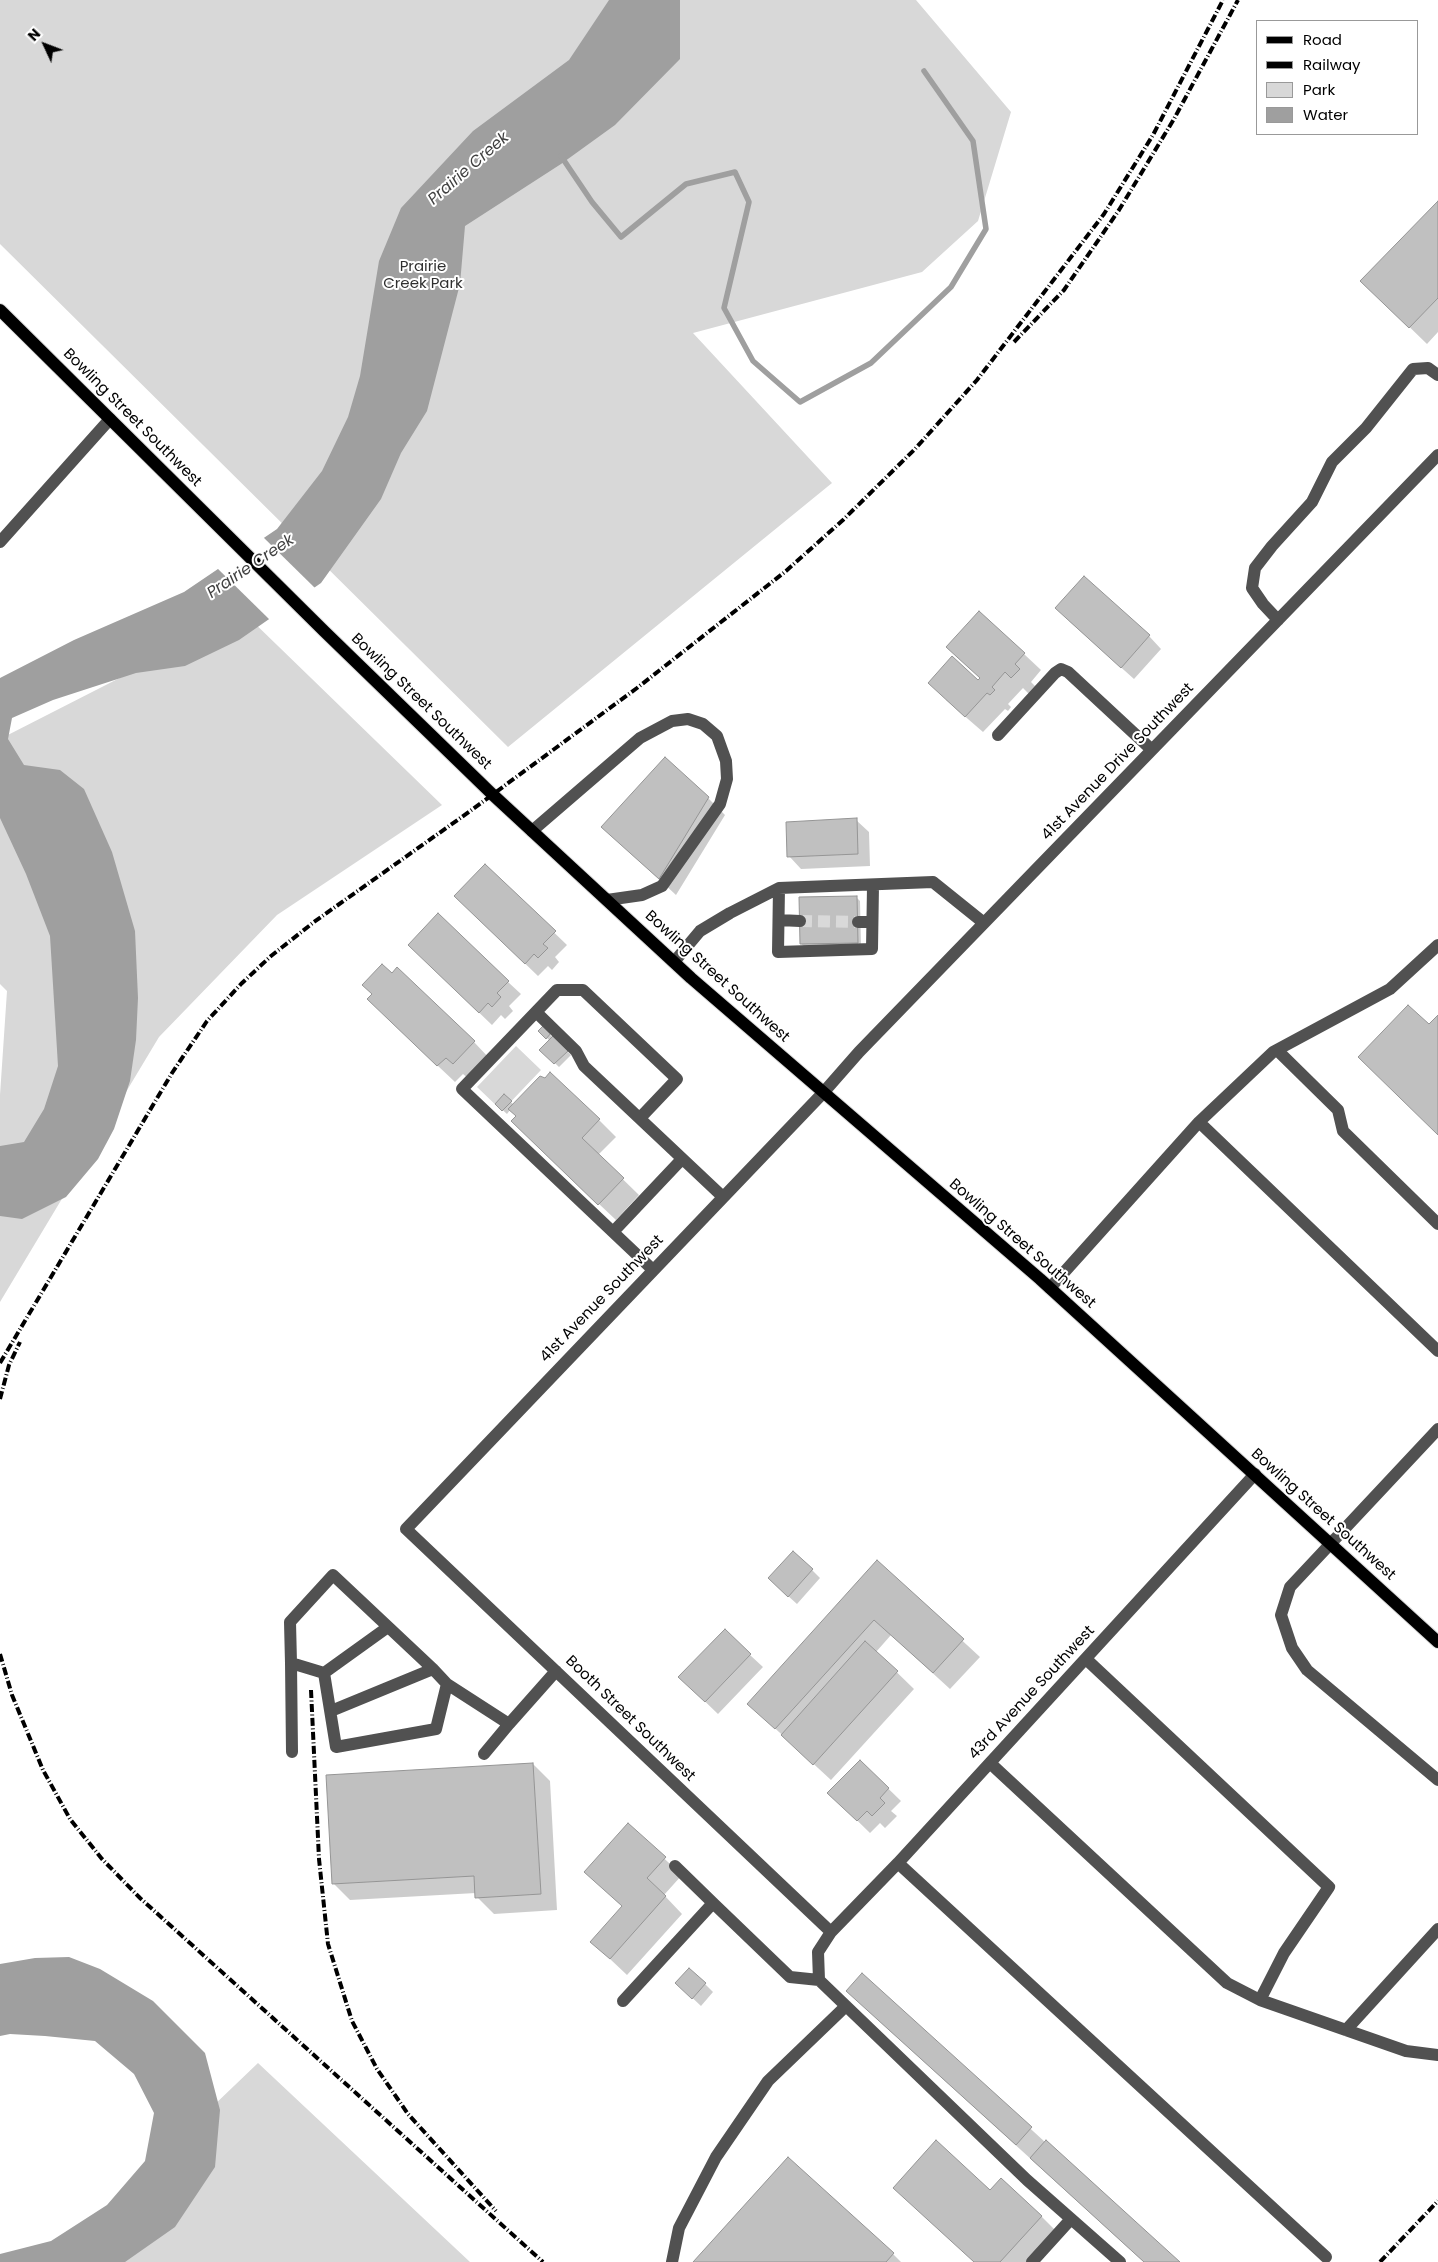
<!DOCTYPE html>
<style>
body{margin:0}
#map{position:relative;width:1438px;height:2262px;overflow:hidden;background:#fff;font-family:Poppins,sans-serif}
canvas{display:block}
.legend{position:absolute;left:1256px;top:20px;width:162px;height:115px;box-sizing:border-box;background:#fff;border:1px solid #999;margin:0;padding:6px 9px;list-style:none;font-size:15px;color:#000}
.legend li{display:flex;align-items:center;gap:10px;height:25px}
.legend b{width:25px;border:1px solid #999}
.north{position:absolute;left:20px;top:20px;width:50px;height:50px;-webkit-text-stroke:4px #fff;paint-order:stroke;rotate:313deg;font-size:14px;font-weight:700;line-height:20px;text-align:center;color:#000}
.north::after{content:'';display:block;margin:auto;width:18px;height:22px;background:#000;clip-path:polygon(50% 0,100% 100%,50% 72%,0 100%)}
</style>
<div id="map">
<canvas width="1438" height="2262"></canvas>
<ul class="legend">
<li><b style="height:6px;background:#000"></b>Road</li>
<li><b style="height:6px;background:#000"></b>Railway</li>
<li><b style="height:14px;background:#d8d8d8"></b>Park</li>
<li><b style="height:14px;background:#9f9f9f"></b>Water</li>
</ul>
<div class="north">N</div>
</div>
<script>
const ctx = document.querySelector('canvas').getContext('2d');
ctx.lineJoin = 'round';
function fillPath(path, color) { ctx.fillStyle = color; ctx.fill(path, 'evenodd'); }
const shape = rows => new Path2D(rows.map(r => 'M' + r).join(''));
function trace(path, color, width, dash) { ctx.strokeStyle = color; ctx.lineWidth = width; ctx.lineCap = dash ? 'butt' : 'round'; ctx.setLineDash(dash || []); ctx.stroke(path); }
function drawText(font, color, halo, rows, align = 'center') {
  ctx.font = font + ' Poppins,sans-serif'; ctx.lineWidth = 4; ctx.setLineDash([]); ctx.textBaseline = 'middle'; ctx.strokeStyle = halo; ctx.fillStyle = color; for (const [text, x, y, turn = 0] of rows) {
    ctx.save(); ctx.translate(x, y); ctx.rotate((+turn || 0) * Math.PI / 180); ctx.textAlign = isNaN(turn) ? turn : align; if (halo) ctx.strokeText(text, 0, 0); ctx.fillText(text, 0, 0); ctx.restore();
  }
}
fillPath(shape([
 [0,0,916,0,1011,112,978,221,922,272,693,333,832,483,508,747,0,244],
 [245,614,442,805,277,915,159,1037,0,1302,0,1095,7,991,0,984,0,739],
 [516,1046,541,1070,502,1111,477,1087],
 [258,2063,470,2262,41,2262,72,2241]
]), '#d8d8d8');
fillPath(shape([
 [609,0,680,0,680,59,615,125,561,164,465,226,460,284,427,411,401,453,381,499,321,583,239,640,185,666,136,673,53,700,12,718,8,739,24,765,60,770,84,789,112,852,135,931,138,998,136,1040,130,1081,114,1129,98,1159,66,1197,22,1219,0,1216,0,1146,24,1142,44,1109,58,1066,50,936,26,874,0,818,0,678,74,640,184,592,277,529,322,471,348,417,360,376,379,261,401,208,473,131,569,60],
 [69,1957,100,1969,153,2001,205,2053,220,2110,215,2167,175,2227,125,2262,0,2262,0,2254,51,2241,107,2205,145,2161,154,2113,134,2074,95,2041,45,2036,10,2034,0,2036,0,1964,35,1958]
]), '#9f9f9f');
fillPath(shape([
 [262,536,316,589,271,621,216,567]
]), '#fff');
fillPath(shape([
 [1438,203,1438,332,1427,344,1362,281],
 [1069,621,1149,636,1161,649,1134,679],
 [1024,654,1041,670,1031,682,1036,687,1029,694,1023,688,1008,704,1011,707,1008,711,1005,709,983,732,946,700],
 [708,798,725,815,676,895,620,843],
 [856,820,869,832,870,866,801,869,789,856],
 [485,866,567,945,555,957,559,962,552,970,548,966,538,976,468,909],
 [856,897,860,901,861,946,805,947,801,944],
 [422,958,508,982,521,994,509,1006,513,1011,505,1019,501,1015,492,1025],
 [373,994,474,1042,490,1059,470,1080,463,1074,455,1082,385,1016],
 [543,1028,571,1055,559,1067,541,1050,550,1041,540,1031],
 [504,1095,514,1105,599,1120,616,1137,598,1155,639,1195,616,1220,529,1138,517,1117,510,1110,507,1114,496,1104],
 [877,1562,980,1657,950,1689,891,1635,876,1652,914,1689,831,1780,766,1720],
 [812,1570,820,1578,797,1604,778,1587],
 [750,1655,763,1667,718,1714,693,1690],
 [860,1761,901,1801,891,1811,897,1816,885,1828,880,1823,870,1833,829,1793],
 [533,1764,550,1781,557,1910,494,1914,477,1897,476,1893,350,1900,333,1883],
 [628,1825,682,1875,664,1895,682,1914,627,1975,592,1942,623,1907,586,1872],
 [862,1975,1045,2142,1178,2262,1144,2262,865,2008],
 [705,1984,713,1992,701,2006,685,1991],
 [788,2159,893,2254,901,2262,695,2262],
 [990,2191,1041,2216,1058,2233,1032,2262,974,2262]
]), '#0003');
trace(shape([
 [561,156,592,202,621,237,686,184,735,172,749,202,724,308,753,361,800,402,871,363,951,287,986,229,973,141,924,71]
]), '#9f9f9f', 5.5);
const building = shape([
 [1438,201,1438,298,1409,328,1360,281,1438,201],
 [1084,576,1150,635,1121,668,1055,608,1084,576],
 [979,611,1025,653,1015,664,1020,669,1011,678,1005,672,992,687,995,690,990,695,987,693,965,717,928,683,952,656,978,680,980,678,946,647,979,611],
 [665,757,709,797,659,879,601,827,665,757],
 [857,818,858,854,787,857,786,822,857,818],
 [485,864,556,931,543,944,548,948,538,958,534,954,525,964,454,896,485,864],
 [857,896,858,943,800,944,799,897,857,896],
 [438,913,509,981,497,993,501,997,492,1007,488,1003,479,1013,408,945,438,913],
 [382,964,392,973,397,967,475,1041,453,1064,446,1058,437,1066,367,999,372,994,362,985,382,964],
 [1408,1005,1429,1024,1438,1015,1438,1135,1358,1057,1408,1005],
 [543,1026,551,1033,546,1039,538,1031,543,1026],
 [553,1036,568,1051,554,1064,539,1050,553,1036],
 [550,1072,600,1119,582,1138,624,1178,598,1205,511,1121,516,1116,508,1109,540,1076,545,1078,550,1072],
 [504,1094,512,1101,502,1111,495,1104,504,1094],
 [793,1551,813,1569,788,1597,768,1578,793,1551],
 [877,1560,964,1639,933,1673,874,1620,775,1729,747,1704,877,1560],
 [725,1629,751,1654,705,1702,678,1677,725,1629],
 [865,1641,898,1671,813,1765,781,1735,865,1641],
 [860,1760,889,1788,880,1798,885,1803,872,1816,867,1811,857,1821,827,1793,860,1760],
 [533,1763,541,1894,475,1898,474,1876,332,1884,326,1775,533,1763],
 [628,1823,666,1857,647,1878,666,1896,610,1959,590,1942,622,1906,584,1872,628,1823],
 [689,1968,706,1983,692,1999,675,1983,689,1968],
 [862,1973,1032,2127,1016,2145,846,1991,862,1973],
 [936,2140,990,2190,1001,2178,1042,2216,1000,2262,974,2262,893,2188,936,2140],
 [1046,2140,1180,2262,1144,2262,1030,2158,1046,2140],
 [788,2157,894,2253,886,2262,693,2262,788,2157]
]);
fillPath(building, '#c0c0c0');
trace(building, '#959595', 1);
trace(shape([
 [800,921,858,922]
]), '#d9d9d9', 12, [12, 6]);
const major = shape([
 [0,310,325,632,492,794,691,978,1040,1279,1438,1642]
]);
trace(major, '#dbdbdb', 14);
trace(shape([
 [0,542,110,419],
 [1278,620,1263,604,1252,588,1255,568,1272,546,1312,502,1332,462,1366,428,1413,369,1428,368,1438,375],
 [998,735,1055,673,1061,669,1068,672,1152,750],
 [532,831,640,738,672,721,688,719,703,724,717,736,726,761,727,779,720,804,662,886,642,895,607,900],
 [779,888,778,952,872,949,873,886],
 [779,920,800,921],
 [858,922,872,922],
 [674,962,700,931,730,913,779,888,933,882,984,923],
 [536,1012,576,1051,584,1066,723,1197],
 [1277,1050,1338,1110,1343,1131,1438,1224],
 [640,1118,677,1079,583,990,557,990,462,1089,652,1269],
 [1199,1122,1273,1052,1390,989,1438,945],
 [613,1232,682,1159],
 [1050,1288,1199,1122,1438,1351],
 [1438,1429,1290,1587,1281,1615,1292,1648,1307,1670,1438,1780],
 [1086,1659,1329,1887,1284,1953,1260,2000],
 [291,1663,292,1752],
 [324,1673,336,1747,436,1729,447,1684,433,1669,333,1575,290,1622,291,1663,324,1673,388,1627],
 [447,1684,509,1724,556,1671],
 [331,1711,433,1669],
 [484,1754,509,1724],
 [990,1763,1227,1983,1260,2000,1406,2051,1438,2055],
 [898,1863,1326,2257],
 [675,1866,713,1903],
 [831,1932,406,1529,823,1093,859,1052,1438,455],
 [623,2001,713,1903,790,1977,819,1980],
 [1346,2030,1438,1929],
 [672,2262,679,2228,716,2157,768,2081,846,2006],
 [1032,2262,1071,2219],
 [1120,2262,1027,2180,819,1980,818,1952,831,1932,898,1863,1255,1474]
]), '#515151', 12);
trace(major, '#000', 12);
trace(shape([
 [1014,342,1064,290,1119,210,1174,119,1238,0],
 [0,1363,172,1073,207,1021,241,984,271,956,314,922,473,809,637,688,786,571,843,520,915,449,977,380,1104,214,1153,135,1223,0],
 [0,1399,9,1365,20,1342],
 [0,1654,12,1695,43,1770,70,1819,102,1859,140,1898,543,2262],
 [311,1690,319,1859,328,1944,352,2021,377,2069,408,2114,496,2211],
 [1380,2262,1438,2201]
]), '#000', 4, [8, 2.5, 1, 2.5]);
drawText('15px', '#2f2f2f', '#fff', [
 ["Prairie",423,267],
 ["Creek Park",423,284]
]);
drawText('15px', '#000', '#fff', [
 ["Bowling Street Southwest",132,418,45],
 ["Bowling Street Southwest",421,702,44],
 ["41st Avenue Drive Southwest",1118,762,-46],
 ["Bowling Street Southwest",717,977,42],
 ["Bowling Street Southwest",1022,1244,41],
 ["41st Avenue Southwest",602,1299,-46],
 ["Bowling Street Southwest",1323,1515,42],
 ["43rd Avenue Southwest",1032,1693,-47],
 ["Booth Street Southwest",630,1719,44]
]);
drawText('italic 16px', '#404040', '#fff', [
 ["Prairie Creek",469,169,-41],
 ["Prairie Creek",251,567,-34]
]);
</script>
